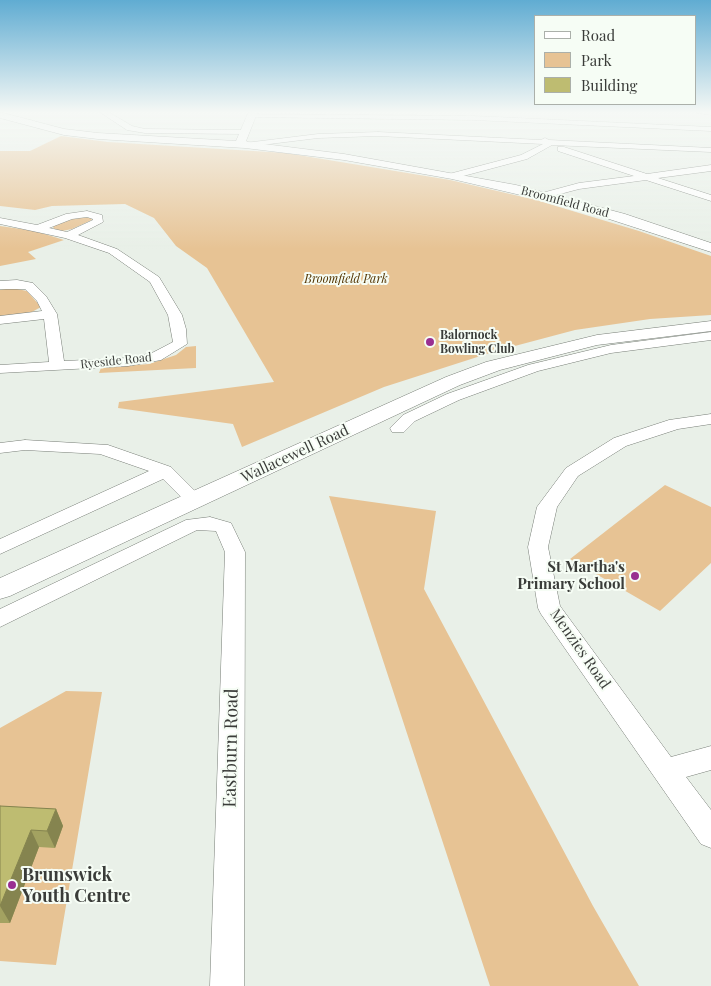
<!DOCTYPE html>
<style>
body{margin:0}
#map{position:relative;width:711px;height:986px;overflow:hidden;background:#e9f0e8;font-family:"Playfair Display",serif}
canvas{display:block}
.legend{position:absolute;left:534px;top:15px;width:162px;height:90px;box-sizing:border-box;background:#f6fdf5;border:1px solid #abb0aa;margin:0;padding:6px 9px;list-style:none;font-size:15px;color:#3a3c39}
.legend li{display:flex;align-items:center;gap:10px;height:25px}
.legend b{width:25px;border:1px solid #abb0aa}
</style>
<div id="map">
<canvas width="711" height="986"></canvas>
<ul class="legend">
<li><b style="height:6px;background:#fff"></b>Road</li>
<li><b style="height:14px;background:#e7c394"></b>Park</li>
<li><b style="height:14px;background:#bebc71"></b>Building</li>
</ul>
</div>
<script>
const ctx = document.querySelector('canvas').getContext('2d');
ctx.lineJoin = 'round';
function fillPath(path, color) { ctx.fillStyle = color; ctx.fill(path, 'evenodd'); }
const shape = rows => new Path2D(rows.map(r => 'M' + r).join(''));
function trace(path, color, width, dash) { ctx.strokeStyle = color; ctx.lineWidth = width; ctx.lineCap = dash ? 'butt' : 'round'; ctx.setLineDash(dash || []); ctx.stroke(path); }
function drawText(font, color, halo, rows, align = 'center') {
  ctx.font = font + ' "Playfair Display",serif'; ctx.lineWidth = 4; ctx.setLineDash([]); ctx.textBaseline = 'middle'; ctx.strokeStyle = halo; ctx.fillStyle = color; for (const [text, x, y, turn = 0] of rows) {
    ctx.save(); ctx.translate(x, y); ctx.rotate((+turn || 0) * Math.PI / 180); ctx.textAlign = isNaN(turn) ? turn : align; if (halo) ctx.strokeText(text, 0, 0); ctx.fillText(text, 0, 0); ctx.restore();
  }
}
fillPath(shape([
 [61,136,108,142,286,153,450,180,536,200,639,231,711,256,711,315,650,319,575,330,496,351,384,387,242,447,233,424,118,408,119,402,274,382,207,268,176,246,154,218,125,204,52,206,35,210,0,206,0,151,30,151],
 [83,217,91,218,92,220,72,229,62,231,55,230,53,227,55,225,74,218],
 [0,226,35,231,64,240,28,252,36,259,0,266],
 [12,288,27,291,41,307,30,313,0,317,0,290],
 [196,346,196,368,99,373,101,368,149,364,176,355,186,347],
 [665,485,711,507,711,563,660,611,570,559],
 [329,496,436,511,424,589,593,906,639,986,490,986],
 [66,691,102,692,56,965,0,961,0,728]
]), '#e7c394');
const minor = shape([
 [98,111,107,111,132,126,145,129,245,130,249,132,245,134,145,133,127,130,98,111],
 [695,111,711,111,711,115,698,113,695,111],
 [252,114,474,116,711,127,711,131,474,120,250,117,249,116,252,114],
 [378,132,541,140,545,138,549,140,711,148,711,152,552,145,527,159,452,179,448,176,449,174,521,155,543,144,378,136,318,138,245,147,241,145,245,143,318,134,378,132],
 [558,147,564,147,647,174,711,165,711,171,658,178,711,195,711,201,646,180,579,189,545,198,542,197,542,193,579,183,634,176,558,151,558,147],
 [87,211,102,215,103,222,78,235,117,249,159,277,182,315,186,329,187,344,161,360,128,366,0,373,0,365,49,362,44,319,0,324,0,316,42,311,37,301,25,289,0,289,0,281,17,280,33,283,46,296,57,314,64,361,128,358,152,353,173,342,168,315,150,282,109,253,65,238,0,224,0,218,37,225,66,214,87,211],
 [87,217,93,219,93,220,67,232,49,228,72,219,87,217],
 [711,332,711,340,611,353,538,371,459,400,415,421,404,432,392,432,390,428,403,415,447,394,528,365,611,345,711,332],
 [711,414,711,424,678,429,626,446,578,476,557,507,548,547,560,606,671,757,711,746,711,770,686,777,711,810,711,848,701,844,541,614,538,608,528,547,537,507,566,468,614,438,669,420,711,414],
 [25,440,108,445,171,467,204,500,202,504,195,506,188,504,163,479,0,554,0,539,149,471,100,454,25,450,0,453,0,443,25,440],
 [210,517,231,523,245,552,244,986,210,986,225,552,216,531,197,530,0,627,0,609,186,520,210,517]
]);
const tertiary = shape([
 [249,111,258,111,246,141,248,142,344,154,516,185,625,214,711,243,711,252,572,207,452,179,344,160,245,148,98,139,64,135,0,118,0,112,64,129,98,133,236,141,249,111],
 [711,321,711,331,597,345,500,370,460,385,10,596,0,599,0,578,446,377,486,362,597,335,711,321]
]);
trace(minor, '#787e77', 1);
trace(tertiary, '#787e77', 1);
fillPath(minor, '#fff');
fillPath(tertiary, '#fff');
fillPath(shape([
 [0,806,56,809,63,826,55,848,39,847,10,923,0,923]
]), '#a3a261');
fillPath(shape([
 [56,809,63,826,55,848,47,831],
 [31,830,39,847,10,923,0,906]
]), '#85844f');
const building = shape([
 [0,806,56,809,47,831,31,830,0,906,0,806]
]);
fillPath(building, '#bebc71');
trace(building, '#85844f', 1);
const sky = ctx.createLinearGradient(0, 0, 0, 249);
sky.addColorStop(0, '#60acd2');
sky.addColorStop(0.45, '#f5f8f5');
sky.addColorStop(1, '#f5f8f500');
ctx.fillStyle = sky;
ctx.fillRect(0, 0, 711, 249);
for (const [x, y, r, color] of [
 [430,342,5,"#992f91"],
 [635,576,5,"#992f91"],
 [12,885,5,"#992f91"]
]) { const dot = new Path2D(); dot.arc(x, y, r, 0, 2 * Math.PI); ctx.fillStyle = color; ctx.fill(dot); trace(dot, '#f6fdf5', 2); }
drawText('12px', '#3a3c39', '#f6fdf5', [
 ["Broomfield Road",565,202,15],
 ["Ryeside Road",116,361,-6]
]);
drawText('italic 12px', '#533400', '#f6fdf5', [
 ["Broomfield Park",346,279]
]);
drawText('bold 12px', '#3a3c39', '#f6fdf5', [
 ["Balornock",440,335],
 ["Bowling Club",440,349]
], 'left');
drawText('15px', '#3a3c39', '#f6fdf5', [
 ["Wallacewell Road",295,454,-25],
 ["Menzies Road",580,649,55]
]);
drawText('bold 15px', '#3a3c39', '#f6fdf5', [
 ["St Martha's",625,567],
 ["Primary School",625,584]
], 'right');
drawText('18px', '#3a3c39', '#f6fdf5', [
 ["Eastburn Road",231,748,-89]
]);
drawText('bold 18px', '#3a3c39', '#f6fdf5', [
 ["Brunswick",22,875],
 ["Youth Centre",22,896]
], 'left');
</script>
